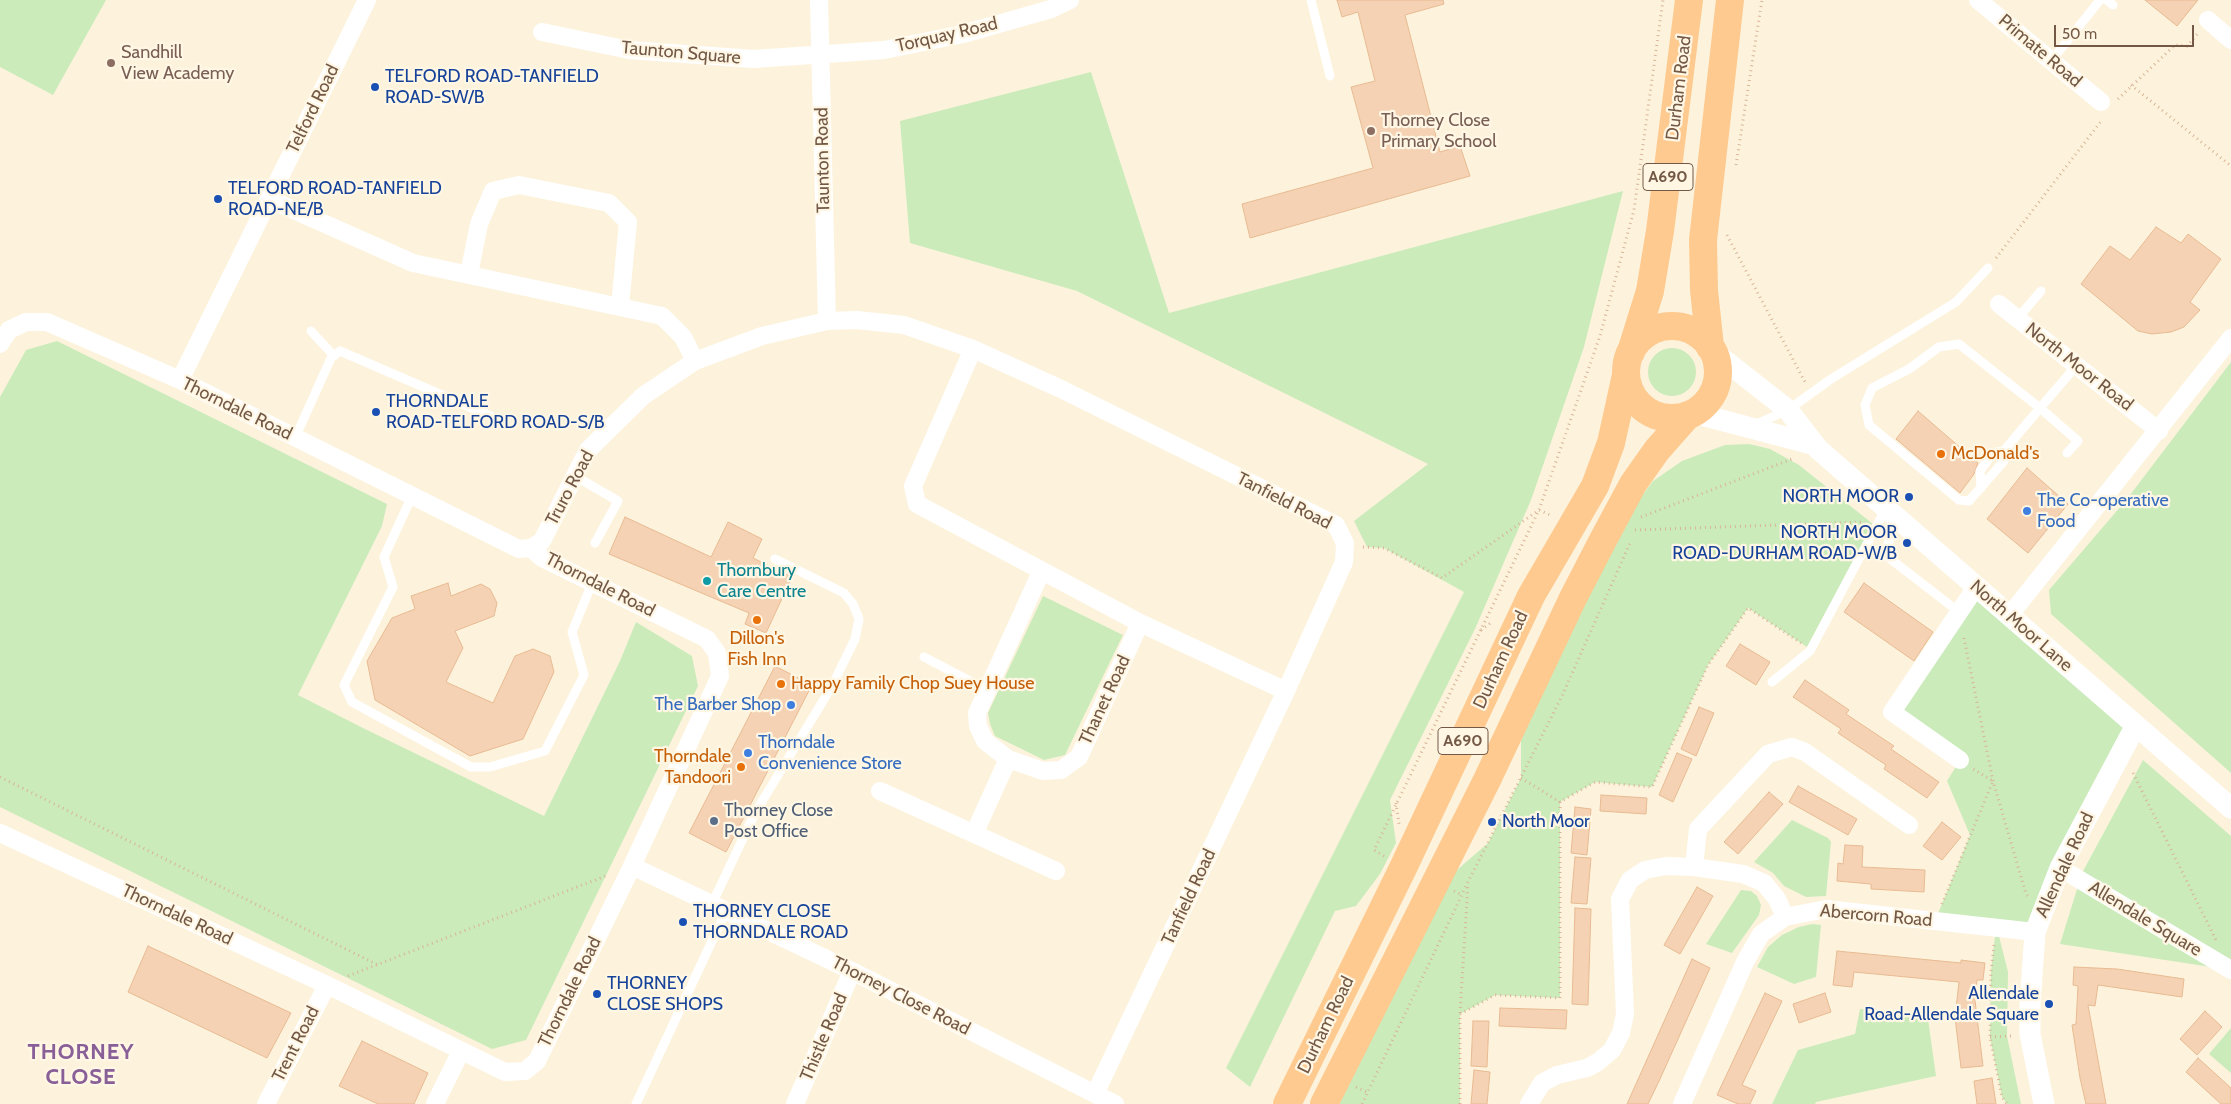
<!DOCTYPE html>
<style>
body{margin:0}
#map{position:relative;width:2231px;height:1104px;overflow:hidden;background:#fdf3dd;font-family:Cabin,sans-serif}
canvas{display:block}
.scale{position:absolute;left:2054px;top:25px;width:140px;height:22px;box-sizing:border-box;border:2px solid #735945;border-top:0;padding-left:6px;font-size:15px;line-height:18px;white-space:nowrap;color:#735945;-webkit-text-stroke:4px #fff6e4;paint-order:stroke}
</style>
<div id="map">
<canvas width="2231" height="1104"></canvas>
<div class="scale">50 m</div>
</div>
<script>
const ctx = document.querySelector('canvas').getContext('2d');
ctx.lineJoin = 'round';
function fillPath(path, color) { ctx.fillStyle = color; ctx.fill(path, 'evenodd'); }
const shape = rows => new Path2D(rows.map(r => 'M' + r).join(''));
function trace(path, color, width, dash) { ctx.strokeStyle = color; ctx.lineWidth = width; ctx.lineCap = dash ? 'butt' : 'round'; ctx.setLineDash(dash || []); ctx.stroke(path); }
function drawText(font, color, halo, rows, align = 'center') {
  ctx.font = font + ' Cabin,sans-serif'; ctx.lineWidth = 4.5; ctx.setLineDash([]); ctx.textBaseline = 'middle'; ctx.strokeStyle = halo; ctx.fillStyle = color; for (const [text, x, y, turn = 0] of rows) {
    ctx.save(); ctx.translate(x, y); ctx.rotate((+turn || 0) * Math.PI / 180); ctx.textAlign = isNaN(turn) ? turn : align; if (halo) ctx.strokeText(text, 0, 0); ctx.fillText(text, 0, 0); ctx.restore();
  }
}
fillPath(shape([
 [0,0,106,0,53,95,0,67],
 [1091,72,1169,313,1623,191,1584,347,1531,500,1475,629,1390,800,1396,843,1380,874,1356,906,1335,911,1250,1087,1226,1068,1464,592,1384,548,1367,547,1354,521,1428,464,1077,291,910,243,900,121],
 [57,341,387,504,382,526,298,695,363,728,544,816,620,661,636,622,692,656,698,686,526,1040,492,1049,0,807,0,397,26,350],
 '1648 372a24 24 0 1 1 48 0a24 24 0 1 1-48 0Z',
 [2231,362,2231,773,2051,614,2049,590,2127,499],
 [1749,444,1770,449,1799,465,1873,524,1807,647,1748,608,1708,665,1652,787,1595,782,1560,802,1560,998,1495,995,1460,1014,1460,1104,1334,1104,1450,876,1488,843,1521,778,1521,733,1627,516,1653,481,1682,461,1725,445],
 [1976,587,2136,725,2035,932,1997,928,2008,972,2007,1036,2021,1104,2007,1104,2002,1097,1990,1037,1991,971,1996,928,1935,921,1970,835,1947,781,1960,760,1892,712],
 [1043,596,1123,635,1065,755,1044,760,995,736,990,724,988,713],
 [2143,760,2231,836,2231,970,2060,944,2082,873],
 [1792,820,1828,838,1831,842,1826,896,1806,897,1784,886,1773,873,1754,862],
 [1741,890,1751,891,1757,896,1761,905,1759,915,1732,953,1706,944],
 [1812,924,1821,925,1816,977,1794,984,1757,967,1768,947,1782,935,1799,927],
 [1860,1009,1927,1012,1936,1076,1816,1102,1815,1104,1772,1104,1798,1050,1855,1034],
 [2231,1028,2231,1073,2209,1054]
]), '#cbebbb');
const building = shape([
 [1337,0,1443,0,1444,4,1405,15,1440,152,1460,146,1470,176,1250,238,1242,204,1373,168,1351,87,1375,81,1358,12,1342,17,1337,0],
 [2145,0,2198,0,2177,26,2145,0],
 [2156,227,2181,243,2188,234,2221,259,2190,302,2200,310,2184,327,2171,332,2152,334,2138,331,2081,284,2110,246,2130,260,2156,227],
 [1918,411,1978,463,1974,474,1960,493,1896,439,1918,411],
 [2027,468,2068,504,2028,553,1987,519,2027,468],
 [625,517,711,557,728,522,762,539,753,558,792,577,766,633,745,624,749,613,609,554,625,517],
 [448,583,451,596,481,584,490,589,497,603,494,616,455,631,463,648,446,682,493,703,515,656,533,649,550,656,554,672,523,739,470,756,375,700,367,661,392,618,415,609,411,596,448,583],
 [1864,583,1933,632,1914,661,1844,612,1864,583],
 [1740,644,1770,662,1756,685,1726,666,1740,644],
 [775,666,812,685,726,852,689,833,775,666],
 [1805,680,1849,710,1846,714,1894,746,1891,749,1939,782,1927,798,1884,769,1886,765,1838,733,1841,729,1793,697,1805,680],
 [1699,707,1714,713,1696,756,1681,749,1699,707],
 [1677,753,1692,759,1673,802,1659,795,1677,753],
 [1798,786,1857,819,1848,835,1789,802,1798,786],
 [1769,792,1783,804,1738,854,1724,842,1769,792],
 [1601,795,1647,798,1646,814,1600,811,1601,795],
 [1575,807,1591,809,1587,855,1571,853,1575,807],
 [1942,822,1961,837,1942,860,1923,846,1942,822],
 [1845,845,1863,846,1862,867,1925,870,1924,892,1871,889,1871,884,1837,881,1838,863,1843,864,1845,845],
 [1575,857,1591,858,1587,904,1571,903,1575,857],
 [1697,887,1713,896,1680,954,1664,945,1697,887],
 [1575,908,1591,909,1588,1005,1572,1004,1575,908],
 [148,946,291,1013,267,1058,128,992,148,946],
 [1837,951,1961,963,1961,960,1985,963,1983,980,1977,980,1975,1000,1983,1066,1961,1068,1955,1017,1959,982,1854,972,1852,987,1833,985,1837,951],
 [1692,959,1710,968,1660,1079,1648,1104,1627,1104,1692,959],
 [2074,967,2117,969,2184,979,2182,997,2098,985,2095,1006,2088,1005,2106,1104,2086,1104,2080,1078,2072,1025,2076,1024,2078,986,2073,985,2074,967],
 [1765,993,1782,1001,1742,1085,1756,1091,1750,1104,1738,1104,1717,1095,1765,993],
 [1825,993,1831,1012,1799,1023,1793,1004,1825,993],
 [1500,1008,1567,1010,1566,1029,1499,1026,1500,1008],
 [2205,1011,2222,1027,2197,1055,2180,1039,2205,1011],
 [1473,1021,1489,1021,1487,1067,1471,1066,1473,1021],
 [362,1041,428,1073,414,1104,378,1104,339,1086,362,1041],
 [2198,1058,2231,1088,2231,1104,2221,1104,2186,1072,2198,1058],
 [1474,1070,1490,1072,1487,1104,1471,1104,1474,1070],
 [1992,1078,1996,1104,1977,1104,1974,1081,1992,1078]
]);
fillPath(building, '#f4d2b3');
trace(building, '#e8ba92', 1);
trace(shape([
 [2131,85,2231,166],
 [2118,99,2175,45,2187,46,2198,33],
 [1736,165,1762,0],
 [1727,235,1805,382],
 [1996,258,2102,120],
 [1641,517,1792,459],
 [1635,530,1865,522],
 [1363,547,1384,548,1442,578,1539,510,1552,516],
 [1481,630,1492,622],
 [1964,638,1993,781,2026,894,2028,896],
 [2133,773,2216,940],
 [0,777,378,965],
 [1521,778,1560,802],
 [1396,803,1399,824],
 [1384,856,1374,850,1539,510,1600,336,1634,210,1663,0],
 [1454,891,1462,895],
 [1942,904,1993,781,1973,769],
 [1994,945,1991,971,1990,1037,2002,1097,2007,1104],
 [348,976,608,875],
 [1460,1013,1468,884],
 [1990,1037,2011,1036],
 [1356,1087,1367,1092],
 [1362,1104,1468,882,1562,696,1630,543],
 [1460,1104,1460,1014,1495,995,1560,998,1560,802,1595,782,1652,787,1708,665,1748,608,1801,643]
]), '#d8b597', 3, [1, 4]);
trace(shape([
 [1311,0,1330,76],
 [2107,0,2113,5],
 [2052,60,2100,0],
 [2017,319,2041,291],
 [311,331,334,356],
 [1959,344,2040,408,2007,447,2004,461,1969,501,1959,500,1869,425,1865,405,1872,388,1909,369,1939,347,1959,344],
 [1754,425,1788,410,1831,379,1956,302,1988,268],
 [295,438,331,358,340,351,495,418],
 [2067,453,2078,441,2040,408,2077,365],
 [575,476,618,501,595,543],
 [1981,488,1980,471,1993,453,2007,450],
 [412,496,384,557,393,587,344,685,352,702,471,767,490,767,545,751,584,675,572,632,593,581],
 [1898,519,1884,554,1950,605],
 [924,657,987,690],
 [1772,682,1810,651,1886,508],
 [712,904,755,813,832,686,855,639,859,619,853,604,844,593,775,559],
 [636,1104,726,911]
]), '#fff', 9);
trace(shape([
 [819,0,827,321],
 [1978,0,2101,102],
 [2208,20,2231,40],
 [542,32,629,50,754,59,884,50,963,34,1051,9,1070,0],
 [269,199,413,263,662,316,683,337,695,361],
 [469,274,479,224,493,191,519,185,609,203,628,222,620,306],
 [1999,304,2159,431],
 [0,344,9,330,26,322,47,322,180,380,519,549,531,548,542,558,707,639,717,653,720,676,632,866,537,1061,525,1071,505,1072,327,985,0,833],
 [973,349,913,486,917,504,1140,623,1286,691],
 [180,380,367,0],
 [531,548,542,541,588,450,643,396,695,361,762,336,827,321,857,320,904,325,973,349,1061,389,1336,525,1345,543,1344,562,1286,691,1095,1094],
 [1041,572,977,713,978,726,985,741,1008,759,1043,771,1061,770,1079,757,1140,623],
 [2009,616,2231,338],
 [1960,760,1892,712,1976,587],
 [880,791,1056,871],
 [974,834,1008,759],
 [632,866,852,971,1115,1104],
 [1694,867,1698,829,1768,754,1792,747,1805,752,1909,825],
 [2060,868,2231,970],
 [266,1104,327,985],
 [435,1104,461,1051],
 [795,1104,852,971],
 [1529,1104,1542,1083,1557,1075,1587,1068,1598,1062,1612,1050,1621,1033,1625,1014,1620,899,1630,880,1645,870,1666,866,1694,867,1743,874,1764,883,1777,899,1785,917],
 [1682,1104,1745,962,1761,934,1785,917,1826,909,2035,932]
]), '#fff', 18);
trace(shape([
 [1714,352,1788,410,1818,449,2231,808],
 [1694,413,1812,444],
 [2044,1104,2030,1034,2030,1005,2035,932,2060,868,2136,725]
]), '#fff', 21);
trace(shape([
 '1626 372a46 46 0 1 1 92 0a46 46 0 1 1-92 0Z',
 [1710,347,1704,290,1703,240,1730,0],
 [1631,352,1650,291,1660,231,1689,0],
 [1287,1104,1404,866,1531,596,1595,486,1611,443,1626,375],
 [1324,1104,1487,780,1573,598,1603,540,1633,484,1657,450,1688,415]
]), '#feca90', 28);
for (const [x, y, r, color] of [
 [111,63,5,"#8d6e63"],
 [375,87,5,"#1a4fb4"],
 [1371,131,5,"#8d6e63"],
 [218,199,5,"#1a4fb4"],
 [376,412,5,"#1a4fb4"],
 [1941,454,5,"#e8710a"],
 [1909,497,5,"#1a4fb4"],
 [2027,511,5,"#3f7fe0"],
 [1907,543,5,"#1a4fb4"],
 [707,581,5,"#0f9aa8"],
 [757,620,5,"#e8710a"],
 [781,684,5,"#e8710a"],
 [791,705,5,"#3f7fe0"],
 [748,753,5,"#3f7fe0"],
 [741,767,5,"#e8710a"],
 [714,821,5,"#5c6f8a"],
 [1492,822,5,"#1a4fb4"],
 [683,922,5,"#1a4fb4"],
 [597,994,5,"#1a4fb4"],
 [2049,1004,5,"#1a4fb4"]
]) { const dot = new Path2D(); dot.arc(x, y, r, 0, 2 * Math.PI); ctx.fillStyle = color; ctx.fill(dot); trace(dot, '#fff6e4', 2); }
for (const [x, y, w] of [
 [1668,177,50],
 [1463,741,50]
]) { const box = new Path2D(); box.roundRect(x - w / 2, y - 13.5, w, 27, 4); ctx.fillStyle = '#fff6e4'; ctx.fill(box); trace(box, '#735945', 1); }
drawText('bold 16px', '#735945', null, [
 ["A690",1668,177],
 ["A690",1463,741]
]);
drawText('18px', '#735945', '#fff6e4', [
 ["Torquay Road",947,35,-13],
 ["Primate Road",2040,51,40],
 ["Taunton Square",681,53,5],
 ["Durham Road",1679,88,-83],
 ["Telford Road",313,109,-64],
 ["Taunton Road",823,160,-91],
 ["North Moor Road",2079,367,38],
 ["Thorndale Road",237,409,26],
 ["Truro Road",570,488,-62],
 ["Tanfield Road",1284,501,27],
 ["Thorndale Road",600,585,27],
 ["North Moor Lane",2021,626,41],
 ["Durham Road",1501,660,-65],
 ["Thanet Road",1105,700,-65],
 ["Allendale Road",2065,865,-65],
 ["Tanfield Road",1189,897,-65],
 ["Thorndale Road",177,915,25],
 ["Abercorn Road",1876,916,5],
 ["Allendale Square",2145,919,31],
 ["Thorndale Road",570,992,-64],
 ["Thorney Close Road",901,996,27],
 ["Durham Road",1326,1025,-64],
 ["Thistle Road",824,1037,-67],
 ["Trent Road",296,1044,-63]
]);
drawText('18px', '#785e54', '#fff6e4', [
 ["Sandhill",121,53],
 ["View Academy",121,74],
 ["Thorney Close",1381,121],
 ["Primary School",1381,142]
], 'left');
drawText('18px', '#164399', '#fff6e4', [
 ["TELFORD ROAD-TANFIELD",385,77],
 ["ROAD-SW/B",385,98],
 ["TELFORD ROAD-TANFIELD",228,189],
 ["ROAD-NE/B",228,210],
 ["THORNDALE",386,402],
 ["ROAD-TELFORD ROAD-S/B",386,423],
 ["NORTH MOOR",1899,497,"right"],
 ["NORTH MOOR",1897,533,"right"],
 ["ROAD-DURHAM ROAD-W/B",1897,554,"right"],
 ["North Moor",1502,822],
 ["THORNEY CLOSE",693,912],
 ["THORNDALE ROAD",693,933],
 ["THORNEY",607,984],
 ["CLOSE SHOPS",607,1005],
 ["Allendale",2039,994,"right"],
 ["Road-Allendale Square",2039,1015,"right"]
], 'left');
drawText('18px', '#c56008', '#fff6e4', [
 ["McDonald's",1951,454],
 ["Dillon's",757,639,"center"],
 ["Fish Inn",757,660,"center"],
 ["Happy Family Chop Suey House",791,684],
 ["Thorndale",731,757,"right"],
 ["Tandoori",731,778,"right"]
], 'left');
drawText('18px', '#366cbe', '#fff6e4', [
 ["The Co-operative",2037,501],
 ["Food",2037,522],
 ["The Barber Shop",781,705,"right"],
 ["Thorndale",758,743],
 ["Convenience Store",758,764]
], 'left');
drawText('18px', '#0d838f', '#fff6e4', [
 ["Thornbury",717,571],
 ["Care Centre",717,592]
], 'left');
drawText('18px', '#4e5e75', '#fff6e4', [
 ["Thorney Close",724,811],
 ["Post Office",724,832]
], 'left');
ctx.letterSpacing = '1px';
drawText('bold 22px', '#895f98', '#fff6e4', [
 ["THORNEY",81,1053],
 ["CLOSE",81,1078]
]);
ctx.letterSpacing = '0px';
</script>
